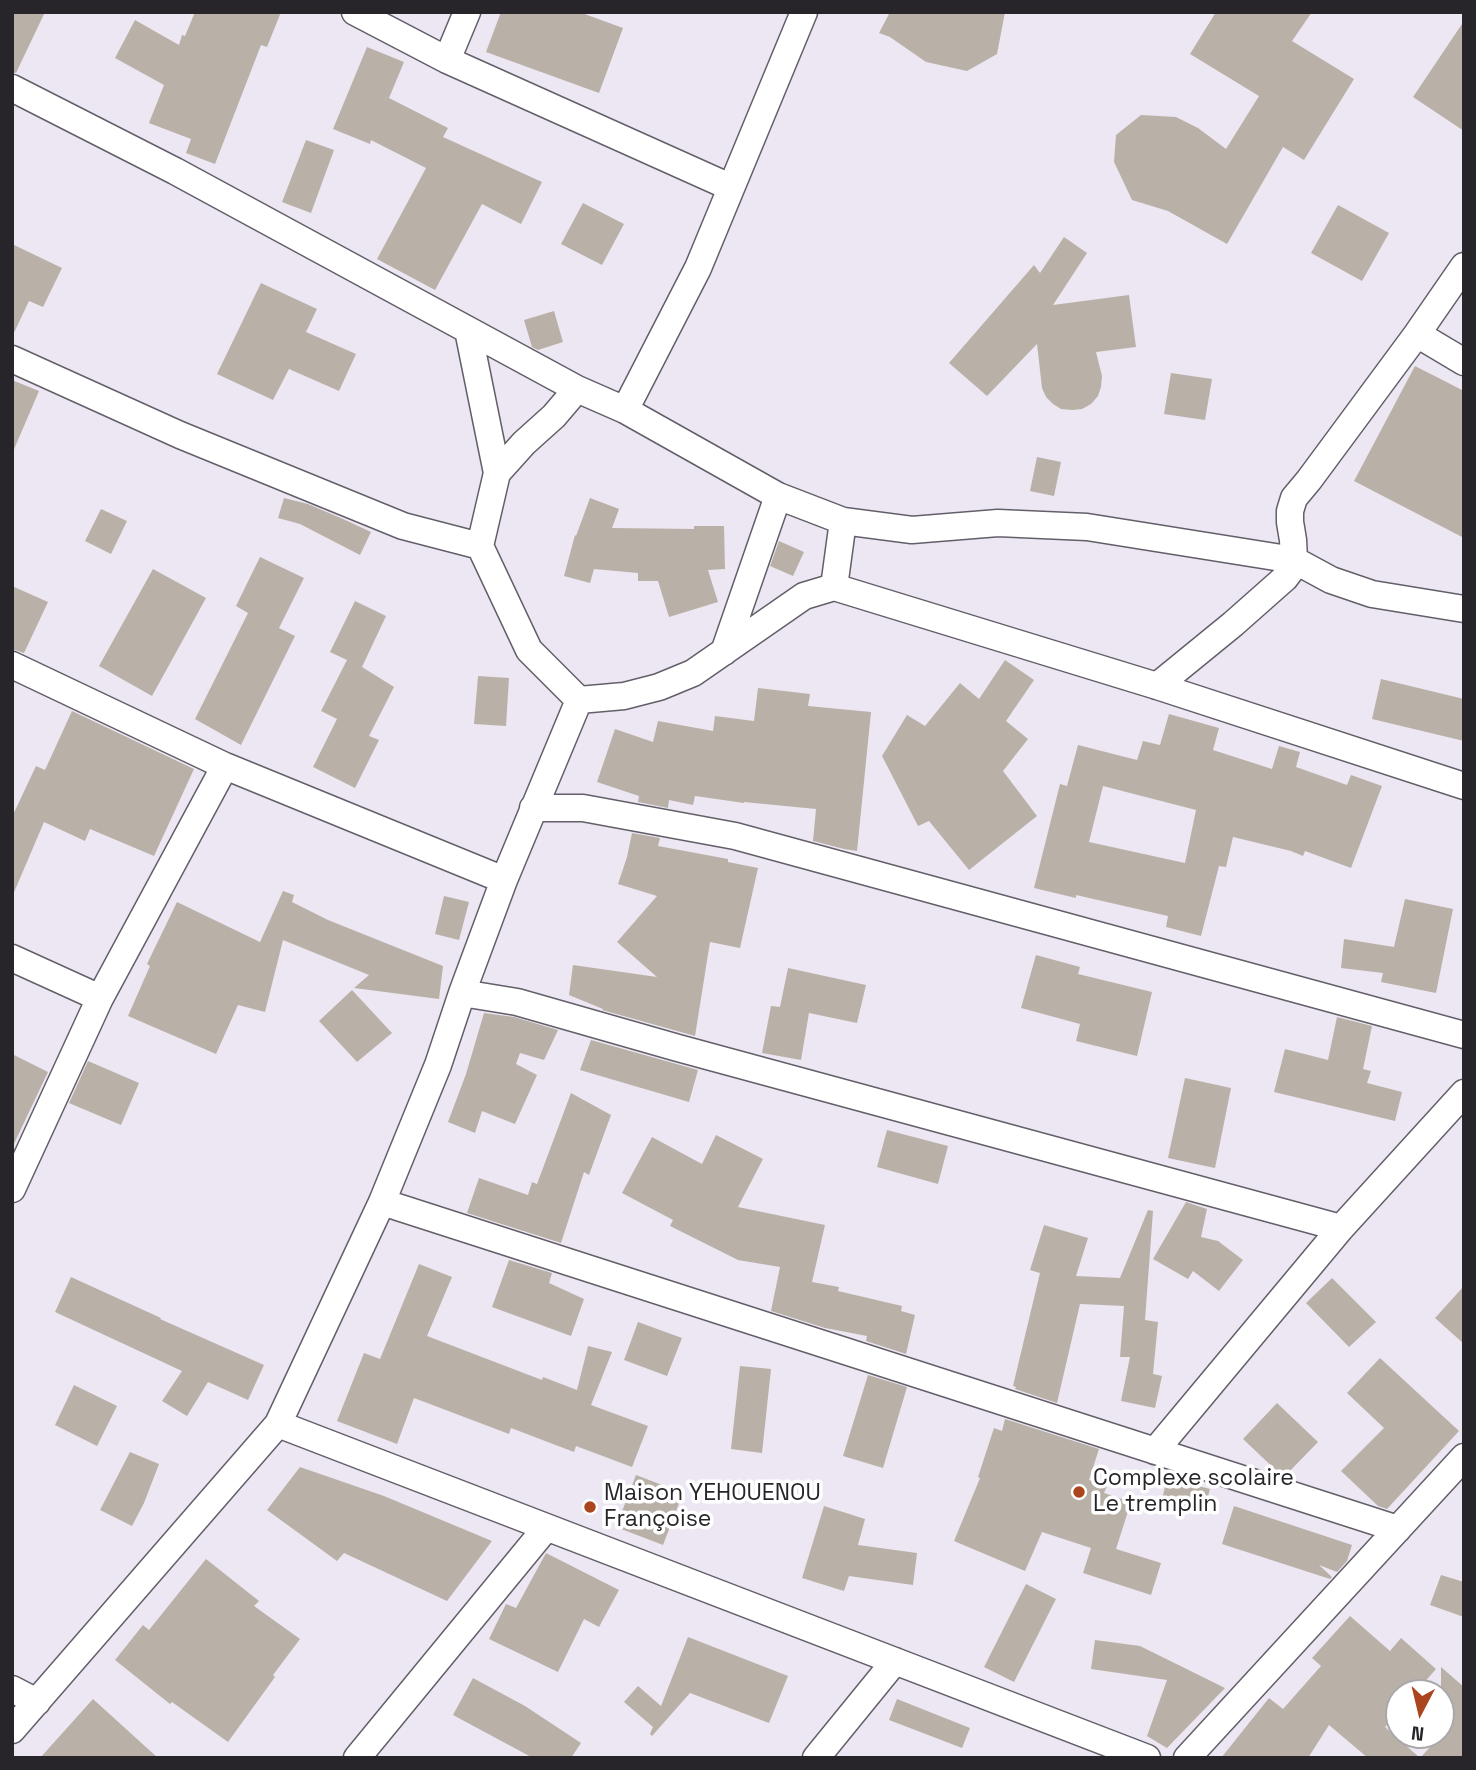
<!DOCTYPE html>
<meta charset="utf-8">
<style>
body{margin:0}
#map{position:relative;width:1476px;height:1770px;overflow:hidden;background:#ece7f3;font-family:"Space Grotesk",sans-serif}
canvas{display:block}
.frame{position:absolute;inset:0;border:14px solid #27252a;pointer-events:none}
.north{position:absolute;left:1385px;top:1679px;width:70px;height:70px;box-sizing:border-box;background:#fff;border:2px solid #a9a8aa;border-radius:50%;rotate:187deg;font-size:19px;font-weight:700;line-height:28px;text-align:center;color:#27252a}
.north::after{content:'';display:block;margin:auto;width:24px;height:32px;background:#ab451e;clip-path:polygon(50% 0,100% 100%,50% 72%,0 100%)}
</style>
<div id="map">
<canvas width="1476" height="1770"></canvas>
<div class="frame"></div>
<div class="north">N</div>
</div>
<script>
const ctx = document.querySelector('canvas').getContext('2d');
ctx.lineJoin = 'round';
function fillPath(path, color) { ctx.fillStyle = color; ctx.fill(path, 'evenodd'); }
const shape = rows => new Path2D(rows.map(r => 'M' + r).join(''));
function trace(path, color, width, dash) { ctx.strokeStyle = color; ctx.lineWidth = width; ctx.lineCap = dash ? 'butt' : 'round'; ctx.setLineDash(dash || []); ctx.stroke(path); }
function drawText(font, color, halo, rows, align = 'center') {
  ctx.font = font + ' "Space Grotesk",sans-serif'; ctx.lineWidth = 7; ctx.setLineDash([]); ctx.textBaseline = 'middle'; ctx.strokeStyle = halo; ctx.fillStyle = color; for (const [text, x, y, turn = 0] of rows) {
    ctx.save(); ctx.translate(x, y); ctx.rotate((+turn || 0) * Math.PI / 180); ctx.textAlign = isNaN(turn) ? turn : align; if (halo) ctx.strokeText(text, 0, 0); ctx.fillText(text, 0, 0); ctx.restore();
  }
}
fillPath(shape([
 [12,12,45,12,16,73,12,72],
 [195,12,281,12,267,47,261,45,215,164,186,153,191,139,149,123,164,85,115,58,135,20,179,45,182,35,185,36],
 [501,12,579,12,623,28,599,93,486,52],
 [890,12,1005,12,997,54,967,71,926,62,890,37,879,33],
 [1216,12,1312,12,1292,41,1354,79,1304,160,1283,147,1227,244,1168,211,1132,200,1114,162,1116,135,1141,115,1176,117,1198,128,1226,149,1259,96,1190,54],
 [1464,21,1464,131,1413,97],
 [367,47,404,62,389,98,448,128,443,137,542,182,521,224,482,204,435,290,377,259,426,168,371,140,370,144,333,129],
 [306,140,334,150,311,213,282,202],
 [583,203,624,224,602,265,561,244],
 [1338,205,1389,233,1362,281,1311,253],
 [1064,237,1087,253,1053,305,1129,295,1136,347,1096,352,1102,376,1101,387,1098,396,1091,404,1082,409,1072,410,1061,409,1053,404,1046,397,1042,388,1037,344,987,396,949,363,1034,265,1040,273],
 [12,244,62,268,43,307,29,301,12,337],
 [261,283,317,309,306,332,356,354,339,391,289,369,273,400,217,374],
 [554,311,563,342,538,350,532,347,524,320],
 [1415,366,1464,391,1464,538,1354,481],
 [1171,373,1212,379,1205,420,1164,414],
 [12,380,39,391,12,454],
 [1037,457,1061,462,1054,496,1030,491],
 [284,498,308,504,343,519,371,532,360,555,300,524,278,518],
 [590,498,619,509,612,528,694,529,694,526,724,526,725,569,708,570,718,602,669,617,658,581,638,581,638,573,594,569,590,583,564,576,575,535,576,536],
 [101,509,127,521,111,554,85,541],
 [779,541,804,552,793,576,770,566],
 [260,557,304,578,279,628,295,636,241,745,195,719,248,613,236,606],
 [153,569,206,598,152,696,99,666],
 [12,586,48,602,24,653,12,649],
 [355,601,386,616,362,667,394,687,369,736,379,740,355,788,313,767,337,719,321,711,347,660,330,652],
 [1005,660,1034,680,1006,721,1028,739,1003,771,1037,816,969,870,929,821,918,826,882,756,907,715,925,726,960,683,979,699],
 [478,676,509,678,506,726,474,724],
 [1381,679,1464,699,1464,741,1372,719],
 [758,688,810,694,808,706,871,712,857,851,844,849,813,841,816,809,744,802,744,803,695,796,693,805,669,800,668,808,638,802,639,796,597,782,615,729,653,742,658,721,713,731,715,716,754,721],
 [72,711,194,769,154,856,90,829,85,841,44,822,12,897,12,817,36,766,45,770],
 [1169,714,1219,728,1213,750,1272,769,1279,746,1300,752,1296,767,1347,785,1351,775,1382,786,1351,868,1305,851,1303,856,1291,851,1233,837,1226,867,1219,866,1201,936,1166,927,1168,916,1076,895,1076,898,1034,888,1060,784,1067,786,1078,745,1137,760,1143,741,1160,745],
 [1103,786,1196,810,1185,863,1089,842],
 [632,833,660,838,658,846,728,859,728,862,758,868,740,948,710,942,695,1036,602,1010,603,1009,569,995,573,965,657,977,617,942,657,896,618,884,627,857],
 [283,891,294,895,292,902,328,920,443,966,439,999,354,988,369,975,283,940,265,1012,238,1005,216,1054,128,1016,150,966,147,964,177,902,260,942],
 [444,896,469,902,459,940,435,934],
 [1405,899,1453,909,1436,993,1381,982,1383,973,1341,968,1344,939,1394,947],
 [1036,955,1080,967,1078,974,1152,992,1137,1056,1076,1041,1080,1024,1021,1008],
 [788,968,866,985,857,1023,809,1013,801,1060,762,1053,771,1006,780,1007],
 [352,990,392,1033,357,1062,319,1021],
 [484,1013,514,1017,558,1030,544,1060,520,1053,516,1064,537,1075,515,1124,482,1111,475,1133,448,1122,466,1074],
 [1337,1017,1372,1026,1363,1069,1371,1071,1367,1083,1402,1092,1395,1121,1274,1092,1285,1049,1328,1060],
 [591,1040,698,1070,689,1102,580,1070],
 [12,1054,48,1072,12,1148],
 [88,1061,139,1083,121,1125,69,1103],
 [1185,1078,1231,1088,1215,1168,1168,1158],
 [571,1093,611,1115,589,1175,584,1172,561,1243,467,1213,479,1178,528,1195,532,1182,537,1184],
 [887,1130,948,1146,938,1184,877,1167],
 [716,1135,763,1159,738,1207,825,1225,812,1282,839,1287,838,1291,902,1306,901,1311,915,1315,906,1354,866,1341,867,1336,825,1328,771,1311,780,1267,738,1260,670,1226,673,1220,622,1193,652,1137,702,1164],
 [1186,1202,1207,1209,1201,1237,1218,1241,1243,1260,1219,1291,1193,1271,1188,1279,1153,1259],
 [1148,1210,1153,1211,1145,1320,1158,1322,1153,1374,1162,1376,1155,1408,1121,1401,1130,1357,1120,1357,1124,1306,1080,1304,1057,1403,1015,1389,1016,1387,1013,1386,1040,1273,1030,1270,1044,1225,1088,1238,1076,1276,1120,1278],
 [509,1260,552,1273,549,1283,584,1299,571,1336,492,1307],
 [419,1264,452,1277,427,1336,542,1380,543,1377,577,1390,588,1346,612,1352,591,1405,648,1426,632,1467,576,1446,574,1452,511,1428,509,1434,414,1398,397,1444,337,1421,364,1353,380,1359],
 [71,1277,161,1318,160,1319,264,1365,248,1400,208,1382,187,1416,162,1401,182,1371,55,1312],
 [1332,1278,1376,1322,1349,1347,1306,1303],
 [1464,1286,1464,1344,1435,1318],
 [638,1322,682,1338,667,1376,624,1360],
 [1380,1358,1459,1431,1387,1509,1378,1506,1341,1471,1384,1428,1347,1393],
 [740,1366,771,1369,762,1453,731,1449],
 [868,1375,907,1387,883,1468,843,1456],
 [74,1385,117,1406,97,1446,55,1425],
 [1277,1403,1318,1442,1285,1476,1281,1475,1243,1439],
 [1005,1419,1099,1449,1089,1480,1107,1486,1104,1493,1131,1502,1116,1549,1161,1563,1151,1595,1083,1573,1091,1548,1042,1532,1025,1571,954,1541,980,1478,978,1477,994,1428,1002,1431],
 [130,1452,159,1464,144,1503,132,1526,100,1510],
 [300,1467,384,1496,492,1541,447,1601,344,1553,337,1561,267,1510],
 [636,1475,683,1493,663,1545,616,1527],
 [1167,1478,1210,1489,1203,1515,1161,1504],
 [824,1506,865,1519,858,1545,917,1553,913,1585,849,1576,844,1591,802,1578],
 [1234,1506,1352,1545,1347,1561,1337,1572,1319,1565,1332,1577,1330,1579,1222,1544],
 [546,1553,619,1590,599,1627,584,1619,558,1672,489,1639,506,1604,516,1608],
 [206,1559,259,1601,254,1606,300,1639,273,1675,275,1677,228,1742,172,1702,170,1704,115,1660,143,1625,149,1630],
 [1441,1575,1464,1582,1464,1617,1430,1605],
 [1026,1584,1056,1599,1014,1682,984,1667],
 [1350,1616,1390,1651,1401,1638,1436,1669,1415,1693,1399,1693,1399,1711,1385,1727,1420,1758,1368,1758,1329,1725,1308,1758,1221,1758,1269,1698,1283,1709,1321,1666,1312,1658],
 [688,1637,788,1676,769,1723,690,1693,652,1736,650,1734,653,1727,624,1702,638,1686,661,1706],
 [1095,1640,1140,1646,1225,1688,1167,1748,1147,1736,1167,1680,1091,1669],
 [1441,1667,1464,1687,1464,1758,1420,1758,1441,1735],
 [473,1678,525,1706,581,1743,571,1758,533,1758,453,1715],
 [93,1699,158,1758,40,1758],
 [897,1699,970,1728,962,1748,889,1720]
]), '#b9b1a7');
const minor = shape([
 [355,12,447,60,730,187],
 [447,60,467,12],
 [12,88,175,171,577,389,625,410,778,496,843,521,912,530,998,523,1087,527,1294,560,1331,580,1372,594,1464,609],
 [468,330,497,473],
 [1417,334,1464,362],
 [12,359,180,435,403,526,480,546],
 [577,389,554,416,524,443,497,473,480,546,529,650,579,700,624,696,659,687,693,673,804,596,834,587,1157,686,1464,786],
 [625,410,698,268,804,12],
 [834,587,843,521],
 [724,652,778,496],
 [12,665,225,766,504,880],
 [1157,686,1233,624,1285,578,1291,570,1294,560,1293,540,1290,522,1290,511,1294,498,1309,480,1417,334,1464,266],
 [533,808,583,808,735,836,1464,1035],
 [12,958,100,998],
 [462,993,517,1002,678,1048,1341,1228],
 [12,1189,100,998,225,766],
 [382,1202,1398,1529],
 [278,1424,1147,1758],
 [1155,1451,1341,1228,1464,1093],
 [12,1689,37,1702],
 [12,1730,278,1424,382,1202,438,1065,462,993,504,880,579,700],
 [357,1758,546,1528],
 [816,1758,895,1661],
 [1187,1758,1464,1457]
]);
trace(minor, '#635f69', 29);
trace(minor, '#fff', 26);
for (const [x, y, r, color] of [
 [1079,1492,7,"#ab451e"],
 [590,1507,7,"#ab451e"]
]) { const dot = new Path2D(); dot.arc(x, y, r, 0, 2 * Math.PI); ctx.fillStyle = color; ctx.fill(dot); trace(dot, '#fff', 2.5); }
drawText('23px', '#27252a', '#fff', [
 ["Complexe scolaire",1093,1479],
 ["Le tremplin",1093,1505],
 ["Maison YEHOUENOU",604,1494],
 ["Françoise",604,1520]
], 'left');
</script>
